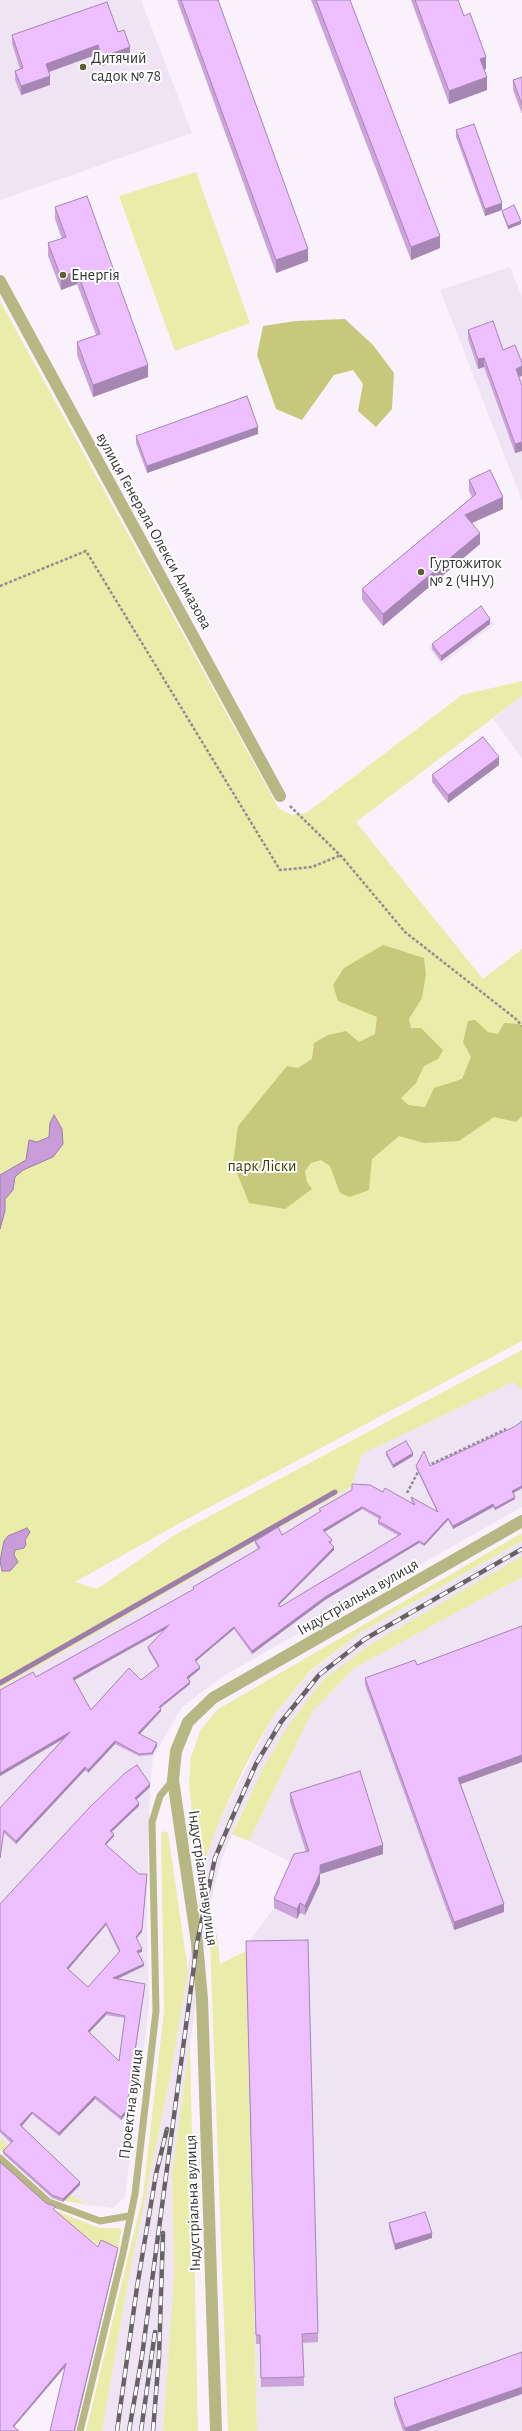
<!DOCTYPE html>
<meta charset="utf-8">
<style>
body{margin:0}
canvas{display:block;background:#f9f2fc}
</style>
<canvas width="522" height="2431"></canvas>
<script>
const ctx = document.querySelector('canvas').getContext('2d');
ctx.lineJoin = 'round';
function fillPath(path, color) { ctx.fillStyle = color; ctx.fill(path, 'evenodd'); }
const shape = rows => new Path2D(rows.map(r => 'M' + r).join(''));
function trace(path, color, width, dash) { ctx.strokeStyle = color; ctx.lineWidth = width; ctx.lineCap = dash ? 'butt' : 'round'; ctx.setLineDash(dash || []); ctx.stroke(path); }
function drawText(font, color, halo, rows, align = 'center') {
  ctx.font = font + ' "Alegreya Sans",sans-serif'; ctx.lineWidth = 4; ctx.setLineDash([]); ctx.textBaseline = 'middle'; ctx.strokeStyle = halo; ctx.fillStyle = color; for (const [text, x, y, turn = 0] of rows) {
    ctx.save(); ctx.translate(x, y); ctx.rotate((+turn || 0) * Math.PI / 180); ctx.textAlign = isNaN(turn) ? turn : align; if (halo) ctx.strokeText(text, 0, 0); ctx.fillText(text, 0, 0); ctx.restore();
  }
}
fillPath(shape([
 [0,0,141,0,192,133,0,200],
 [510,267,522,297,522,501,440,290],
 [481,606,495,624,441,665,428,647],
 [522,696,522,758,493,719],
 [513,1382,522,1390,522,1507,225,1675,182,1707,153,1757,150,1787,147,1894,149,2009,125,2196,113,2208,88,2205,55,2187,0,2138,0,1688,351,1487,362,1454],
 [522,1541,522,1556,323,1680,288,1726,263,1768,238,1820,221,1861,209,1909,172,2174,174,2275,163,2431,102,2431,130,2271,170,2078,206,1857,221,1817,273,1716,311,1671,361,1632],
 [522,1577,522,2431,257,2431,246,1951,252,1937,274,1908,294,1864,249,1841,312,1712,354,1668]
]), '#efe4f3');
fillPath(shape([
 [196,172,250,323,175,351,119,196],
 [0,301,279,809,292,815,306,813,462,695,522,681,522,696,356,822,483,979,522,949,522,1341,191,1517,75,1582,97,1589,176,1534,522,1350,522,1390,513,1382,362,1454,351,1487,0,1688],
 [522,1533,522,1541,361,1632,310,1671,273,1716,246,1764,221,1817,206,1857,200,1893,189,1783,191,1757,201,1729,218,1709],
 [522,1556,522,1577,354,1668,312,1712,249,1841,232,1834,263,1768,288,1726,323,1680,368,1646],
 [164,1831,168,1833,188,1970,170,2078,130,2271,102,2431,86,2431,143,2195,164,2011,161,1833],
 [217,1934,220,1964,246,1951,257,2431,228,2431,210,1941],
 [190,2043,198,2431,163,2431,174,2275,172,2174],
 [0,2138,55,2187,88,2205,66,2201,54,2197,43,2189,0,2150],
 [49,2208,99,2228,120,2228,121,2232,118,2250,101,2243,99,2246]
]), '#eaeca9');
fillPath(shape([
 [345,319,373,345,394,373,392,409,376,427,358,411,363,384,353,370,334,375,302,420,276,409,257,355,263,326,296,321],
 [383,945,424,958,426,974,422,998,409,1019,411,1028,421,1028,443,1050,438,1059,424,1066,416,1083,401,1098,408,1105,425,1107,434,1088,462,1079,471,1057,463,1042,468,1021,475,1020,488,1032,498,1034,504,1023,519,1024,522,1026,522,1116,516,1122,494,1117,459,1141,424,1143,399,1136,372,1159,369,1190,350,1197,340,1193,330,1166,321,1160,311,1163,305,1171,307,1182,312,1189,285,1209,249,1203,233,1163,238,1126,287,1066,298,1068,312,1059,314,1043,328,1035,346,1031,359,1042,375,1034,377,1017,338,1001,333,985,344,968]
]), '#c7c87b');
const water = shape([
 [54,1115,62,1129,63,1144,53,1157,23,1170,15,1177,13,1190,5,1199,5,1211,0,1229,0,1175,26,1160,29,1140,37,1142,49,1137,50,1123,54,1115],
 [27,1528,30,1532,25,1540,26,1544,24,1548,15,1550,14,1555,18,1562,10,1571,2,1571,0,1561,4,1541,8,1536,27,1528]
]);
fillPath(water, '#c89bd9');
trace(water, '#9d7da9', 1);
trace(shape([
 [0,1683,335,1492]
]), '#9d7da9', 5);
trace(shape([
 [0,586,86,551,280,870,312,867,341,855],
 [290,806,342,857,405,932,516,1019,522,1026],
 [427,1466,506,1429],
 [407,1493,419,1470]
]), '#928d93', 2.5, [3, 2]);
trace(shape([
 [0,2158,49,2202,100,2221,129,2216],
 [80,2431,123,2253,135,2194,156,2011,152,1822,160,1796,173,1780]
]), '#b6b782', 7);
trace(shape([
 [0,281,280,796],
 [216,2431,202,1999,197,1943,173,1780,176,1751,188,1722,213,1698,522,1521]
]), '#b6b782', 12);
const rail = shape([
 [117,2431,137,2287,156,2174,167,2129],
 [129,2431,142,2356,197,1943,215,1858,232,1818,256,1764,281,1722,319,1675,365,1639,522,1549],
 [141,2431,155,2332],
 [153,2431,159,2356,163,2233]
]);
trace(rail, '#666367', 4.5);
trace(rail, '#fff', 3, [9]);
fillPath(shape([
 [177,0,218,0,308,261,276,273],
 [311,0,350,0,440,248,411,260],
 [411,0,458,0,464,16,486,69,484,70,487,90,449,104],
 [118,32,130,57,102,66,98,54,49,72,50,85,21,95,15,80,15,71,20,69,12,44,12,35],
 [522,77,522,114,513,90,513,80],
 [456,130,502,210,485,216,456,137],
 [55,207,148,377,93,397,77,355,77,342,96,335,77,284,61,290,48,256,48,243,62,239,55,219],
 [502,211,521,224,508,229,502,213],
 [468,330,503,350,519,377,522,386,522,451,515,453,484,367,478,369,468,339],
 [258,434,147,473,136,443,136,436],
 [469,480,503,509,472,523,480,544,383,626,362,600,362,589,472,497,469,491],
 [490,624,441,661,432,649,432,644],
 [499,765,448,803,432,782,432,775],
 [522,1421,522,1488,513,1493,515,1499,495,1510,493,1507,453,1529,448,1520,424,1546,419,1543,325,1600,252,1654,234,1629,196,1661,200,1669,188,1679,190,1684,160,1708,161,1711,140,1734,157,1746,152,1755,139,1756,115,1744,88,1773,85,1770,16,1844,4,1833,0,1808,64,1738,0,1776,0,1690,36,1677,193,1590,193,1587,258,1549,255,1543,255,1541,282,1535,320,1512,319,1509,383,1492,413,1504,411,1500,411,1497,437,1512,416,1468,416,1466,430,1466,514,1427],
 [362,1509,379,1519,378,1521,378,1524,399,1536,280,1607,279,1605,334,1550,331,1543,332,1542,324,1532],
 [164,1630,148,1647,148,1650,158,1667,141,1680,91,1710,74,1680],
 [386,1452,413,1456,393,1468,386,1455],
 [522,1626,522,1762,461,1784,504,1912,454,1930,365,1685,365,1678,417,1665],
 [150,1787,136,1800,139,1806,112,1832,114,1836,106,1845,142,1932,136,1938,142,1952,138,1953,144,1966,117,1979,145,1986,126,2114,121,2120,95,2099,59,2136,32,2114,22,2126,80,2185,63,2202,52,2198,3,2154,3,2151,11,2143,0,2132,0,1904],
 [106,1925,119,1952,88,1987,68,1969],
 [106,2015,125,2018,119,2061,89,2032],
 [290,1793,383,1854,320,1874,320,1883,305,1915,300,1913,297,1919,274,1908,274,1899,306,1852,290,1802],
 [246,1951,318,2333,318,2342,303,2343,304,2386,261,2387,260,2344,256,2344],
 [389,2223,432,2238,395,2250,389,2228],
 [522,2394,418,2431,403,2431,394,2405,394,2398]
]), '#cca4db');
fillPath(shape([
 [98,45,98,54,46,73,46,64],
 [130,47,130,57,102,66,102,57],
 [486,57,486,69,480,71,480,59],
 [50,76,50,85,21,95,21,86],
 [487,77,487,90,449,104,449,91],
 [502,203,502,210,485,216,485,209],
 [521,221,521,224,508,229,508,226],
 [440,236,440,248,411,260,411,247],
 [308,249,308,261,276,273,276,260],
 [77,271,77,284,61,290,61,277],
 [484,358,484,367,478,369,478,359],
 [148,365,148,377,93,397,93,385],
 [522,366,522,376,516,378,516,369],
 [258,427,258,434,147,473,147,466],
 [522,442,522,451,515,453,515,444],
 [503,497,503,509,465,526,465,515],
 [480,533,480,544,383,626,383,614],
 [490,619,490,624,441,661,441,656],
 [499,757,499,765,448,803,448,795],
 [413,1453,413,1456,393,1468,393,1465],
 [522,1486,522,1488,512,1494,512,1491],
 [515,1497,515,1499,495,1510,495,1508],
 [493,1504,493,1507,453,1529,453,1526],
 [362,1507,362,1509,323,1533,323,1530],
 [448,1518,448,1520,424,1546,424,1544],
 [419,1541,419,1543,325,1600,252,1654,252,1651,325,1597],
 [334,1547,334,1550,278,1606,278,1604],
 [169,1625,169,1627,73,1681,73,1678],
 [234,1627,234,1629,195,1662,195,1660],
 [200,1667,200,1669,187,1680,187,1677],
 [190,1682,190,1684,159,1709,159,1707],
 [161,1709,161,1711,138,1736,138,1733],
 [70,1732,70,1735,0,1776,0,1773],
 [115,1741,115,1744,88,1773,88,1770],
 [157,1743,157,1746,152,1755,152,1753],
 [522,1755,522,1762,458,1785,458,1778],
 [85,1767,85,1770,16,1844,16,1841],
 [150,1784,150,1787,135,1801,135,1798],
 [139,1803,139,1806,110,1833,110,1831],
 [114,1834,114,1836,105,1846,105,1844],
 [383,1845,383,1854,320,1874,320,1883,305,1915,305,1906,320,1865],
 [147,1874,142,1932,136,1939,136,1937],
 [300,1903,300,1913,297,1919,297,1909],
 [504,1904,504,1912,454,1930,454,1922],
 [106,1923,106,1925,67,1971,67,1968],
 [142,1949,142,1952,137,1953,137,1951],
 [144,1964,144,1966,113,1981,113,1978],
 [145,1984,126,2114,121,2120,121,2117],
 [106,2012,106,2015,88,2034,88,2031],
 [95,2096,95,2099,59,2136,59,2133],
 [32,2112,32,2114,20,2128,20,2125],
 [80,2182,80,2185,63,2202,63,2199],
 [432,2233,432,2238,395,2250,395,2244],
 [118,2248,118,2250,75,2431,74,2431],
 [66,2363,66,2366,13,2428,13,2426],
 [522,2387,522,2394,418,2431,405,2431,405,2428]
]), '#a686b2');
const building = shape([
 [181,0,218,0,308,249,276,260,181,0],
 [316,0,350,0,440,236,411,247,316,0],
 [415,0,458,0,464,16,470,13,486,57,480,59,487,77,449,91,415,0],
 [107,2,118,32,124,30,130,47,102,57,98,45,46,64,50,76,21,86,15,71,23,68,12,35,107,2],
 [522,77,522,105,513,80,522,77],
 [474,124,502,203,485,209,456,130,474,124],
 [87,196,148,365,93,385,77,342,100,334,77,271,61,277,48,243,66,237,55,207,87,196],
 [514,205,521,221,508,226,502,211,514,205],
 [493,321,503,350,515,345,522,363,522,366,516,369,522,386,522,442,515,444,484,358,478,359,468,330,493,321],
 [247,396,258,427,147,466,136,436,247,396],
 [490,470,503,497,465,515,480,533,383,614,362,589,476,494,469,480,490,470],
 [481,606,490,619,441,656,432,644,481,606],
 [483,737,499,757,448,795,432,775,483,737],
 [522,1421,522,1486,512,1491,515,1497,495,1508,493,1504,453,1526,448,1518,424,1544,419,1541,325,1597,252,1651,234,1627,195,1660,200,1667,187,1677,190,1682,159,1707,161,1709,138,1733,157,1743,152,1753,139,1754,115,1741,88,1770,85,1767,16,1841,4,1830,0,1858,0,1808,70,1732,0,1773,0,1690,33,1672,36,1677,194,1589,193,1587,260,1548,255,1541,278,1527,282,1535,321,1511,319,1509,352,1490,352,1484,370,1485,383,1492,385,1488,415,1505,411,1497,438,1512,416,1466,424,1451,430,1466,514,1427,522,1421],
 [362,1507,381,1517,378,1521,401,1534,280,1607,278,1604,334,1547,329,1542,332,1540,323,1530,362,1507],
 [169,1625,148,1647,159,1666,141,1680,129,1668,91,1710,73,1678,169,1625],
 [406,1441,413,1453,393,1465,386,1452,406,1441],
 [522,1626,522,1755,458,1778,504,1904,454,1922,365,1678,415,1660,417,1665,522,1626],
 [137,1765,150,1784,135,1798,139,1803,110,1831,114,1834,105,1844,139,1874,147,1874,142,1929,136,1937,142,1949,137,1951,144,1964,113,1978,145,1984,126,2111,121,2117,95,2096,59,2133,32,2112,20,2125,80,2182,63,2199,52,2195,3,2151,13,2141,0,2130,0,1904,88,1809,125,1773,137,1765],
 [106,1923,120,1951,88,1987,67,1968,106,1923],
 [106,2012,125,2016,119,2061,88,2031,106,2012],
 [360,1771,383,1845,320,1865,320,1873,305,1906,300,1903,297,1909,274,1899,294,1854,309,1851,290,1793,360,1771],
 [308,1940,318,2333,302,2334,304,2377,261,2378,260,2335,256,2335,246,1941,308,1940],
 [0,2162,46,2203,56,2207,53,2209,98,2247,101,2240,118,2248,74,2431,50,2431,66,2363,13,2426,19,2431,0,2431,0,2162],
 [425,2212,432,2233,395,2244,389,2223,425,2212],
 [522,2352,522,2387,405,2428,394,2398,522,2352]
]);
fillPath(building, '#edbfff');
trace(building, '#a686b2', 1);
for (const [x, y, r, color] of [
 [83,67,4,"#5f5f2c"],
 [63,275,4,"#5f5f2c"],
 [421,572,4,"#5f5f2c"]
]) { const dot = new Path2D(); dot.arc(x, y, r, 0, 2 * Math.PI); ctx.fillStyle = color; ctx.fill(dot); trace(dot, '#fff', 1.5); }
drawText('16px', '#383639', '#fff', [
 ["Дитячий",91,58],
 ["садок № 78",91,76],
 ["Енергія",71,275],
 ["Гуртожиток",429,563],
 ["№ 2 (ЧНУ)",429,581]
], 'left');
drawText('16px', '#383639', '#fff', [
 ["вулиця Генерала Олекси Алмазова",154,531,61],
 ["Індустріальна вулиця",358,1597,-30],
 ["Індустріальна вулиця",203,1878,82],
 ["Проектна вулиця",131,2104,-83],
 ["Індустріальна вулиця",193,2203,-92]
]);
drawText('16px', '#3e3d00', '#fff', [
 ["парк Ліски",262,1166]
]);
</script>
